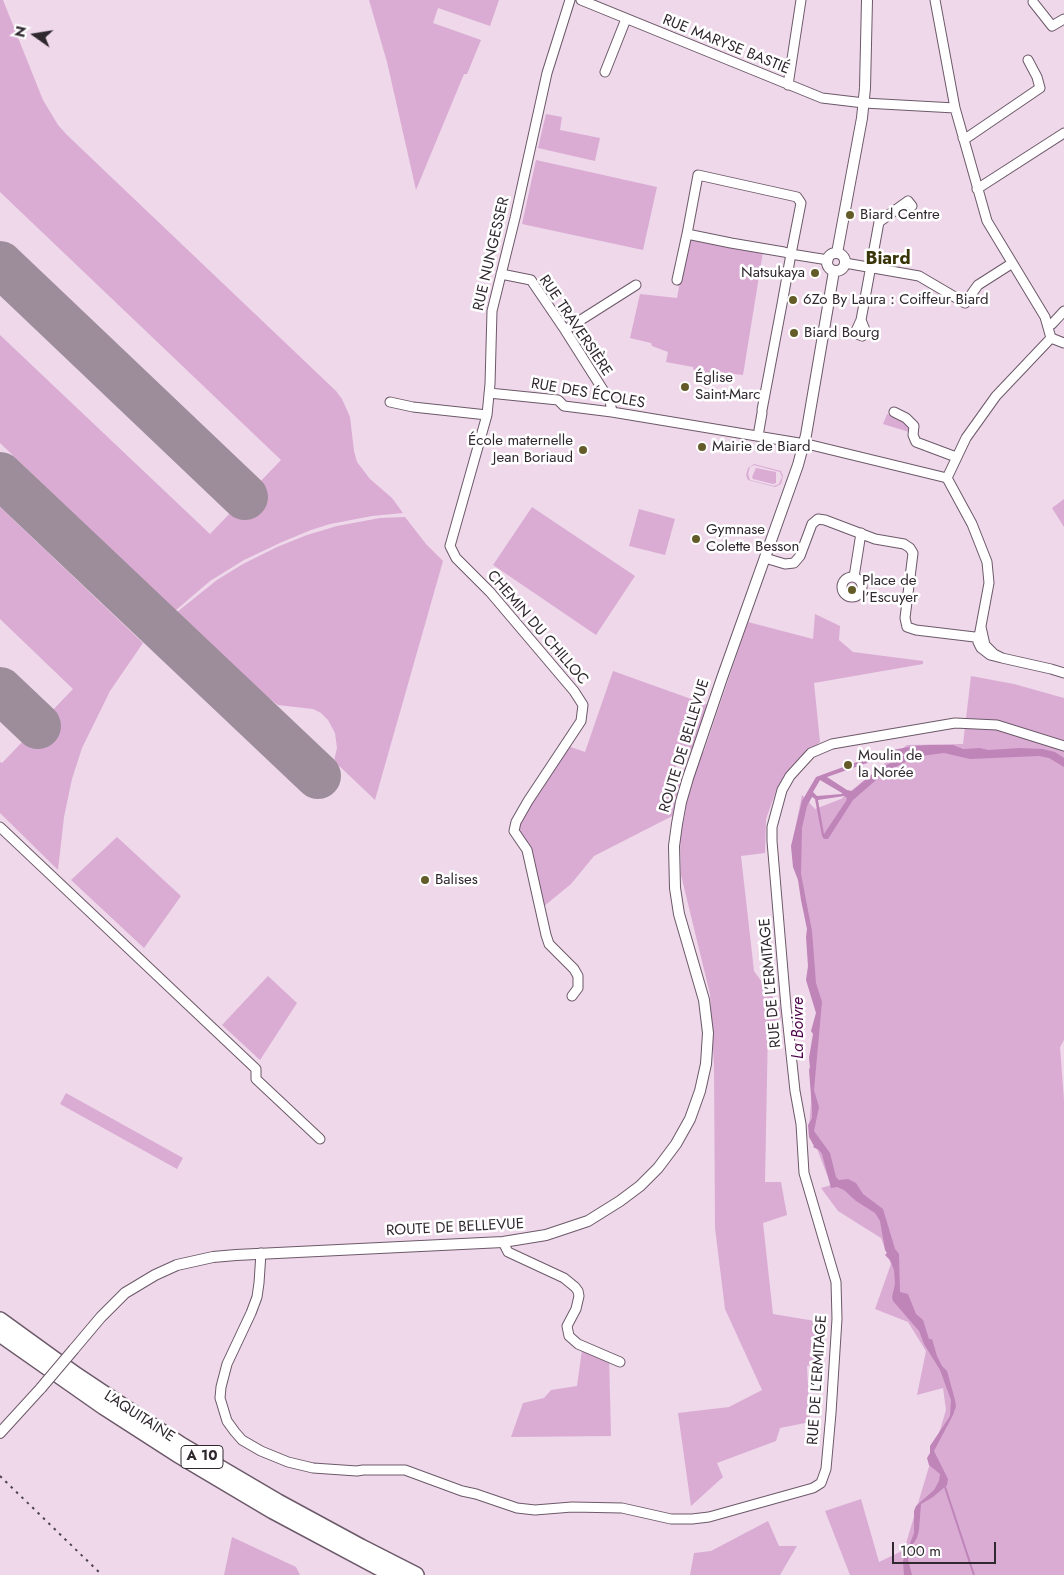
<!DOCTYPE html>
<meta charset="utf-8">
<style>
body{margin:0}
#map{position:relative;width:1064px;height:1575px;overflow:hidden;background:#eed8ea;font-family:Jost,sans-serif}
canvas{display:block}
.north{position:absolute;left:10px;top:10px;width:50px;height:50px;-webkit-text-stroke:4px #fff;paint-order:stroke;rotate:283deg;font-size:14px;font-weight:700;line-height:20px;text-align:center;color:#30282f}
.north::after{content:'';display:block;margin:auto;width:18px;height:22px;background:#30282f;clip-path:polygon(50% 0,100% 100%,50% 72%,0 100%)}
.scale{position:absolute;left:892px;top:1542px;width:104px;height:22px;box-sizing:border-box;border:2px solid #30282f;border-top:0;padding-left:6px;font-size:15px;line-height:18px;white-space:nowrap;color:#30282f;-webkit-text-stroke:4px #fff;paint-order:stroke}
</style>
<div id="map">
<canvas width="1064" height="1575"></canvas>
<div class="north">N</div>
<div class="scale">100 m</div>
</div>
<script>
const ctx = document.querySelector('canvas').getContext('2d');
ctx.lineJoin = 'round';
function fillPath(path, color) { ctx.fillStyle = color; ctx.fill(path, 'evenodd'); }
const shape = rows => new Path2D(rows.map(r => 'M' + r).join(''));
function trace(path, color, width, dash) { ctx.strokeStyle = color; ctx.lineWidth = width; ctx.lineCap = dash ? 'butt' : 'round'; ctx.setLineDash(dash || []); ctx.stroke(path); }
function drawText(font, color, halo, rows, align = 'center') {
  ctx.font = font + ' Jost,sans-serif'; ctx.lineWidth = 5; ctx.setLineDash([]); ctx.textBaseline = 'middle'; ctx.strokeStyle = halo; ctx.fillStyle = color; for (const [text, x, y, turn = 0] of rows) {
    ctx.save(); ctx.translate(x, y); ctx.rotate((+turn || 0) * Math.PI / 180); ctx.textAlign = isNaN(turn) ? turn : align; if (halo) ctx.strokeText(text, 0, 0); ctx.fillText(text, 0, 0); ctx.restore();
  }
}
fillPath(shape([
 [0,0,3,0,43,100,58,125,67,135,336,391,342,399,350,417,354,451,357,462,370,479,392,498,403,513,372,516,330,524,311,530,282,542,244,560,210,581,175,611,0,443,0,335,210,534,281,460,0,192],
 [369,0,499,0,490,26,438,8,433,23,481,40,467,74,464,74,416,190,387,62],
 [546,114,562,117,560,130,600,138,595,161,538,148],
 [536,160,657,187,643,250,522,224],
 [688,238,763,252,743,375,715,372,710,377,694,372,693,367,666,362,668,352,652,346,651,343,630,338,640,294,677,298],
 [887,414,900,418,911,427,909,432,883,424],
 [754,464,781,471,783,476,781,484,775,487,748,480,746,475,748,468],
 [754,465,780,472,782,477,779,484,774,486,750,480,748,474,750,467],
 [756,468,776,472,776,483,773,484,753,479,752,477],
 [1064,499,1064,527,1052,508],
 [0,507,143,643,110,691,82,748,72,779,64,817,58,870,0,813,0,762,2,763,73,689,0,619],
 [532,507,635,576,596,635,493,565],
 [639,509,675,519,665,555,629,546],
 [405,517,426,544,443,561,375,800,334,761,337,748,335,733,328,720,321,713,313,709,278,705,262,693,177,612,217,580,243,564,277,547,307,535,337,526,380,518],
 [815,614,840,626,839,640,853,652,923,661,923,664,814,683,820,742,810,750,785,775,776,791,766,819,765,853,741,856,754,971,780,1007,781,1018,768,1027,765,1182,781,1182,787,1215,763,1223,773,1314,815,1321,825,1361,807,1366,810,1422,780,1428,776,1441,717,1463,723,1477,691,1506,678,1413,729,1407,762,1390,725,1309,715,1228,714,1066,710,994,681,875,680,837,686,809,594,856,571,884,543,907,533,854,519,838,518,831,520,820,568,746,585,752,613,671,708,705,694,746,690,751,689,750,665,781,668,784,704,751,748,622,813,639],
 [971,676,1014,684,1064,698,1064,1040,1060,1047,1064,1100,1064,1575,850,1575,825,1511,861,1499,879,1562,904,1550,946,1410,943,1388,917,1395,926,1351,908,1322,875,1309,891,1264,881,1238,838,1211,821,1188,831,1185,809,1128,819,1004,793,839,802,795,815,809,841,799,907,745,963,744],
 [117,837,181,896,144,948,71,880],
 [268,976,297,1003,260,1060,222,1025],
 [66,1093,183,1158,177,1169,60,1104],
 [583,1343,609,1355,611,1436,511,1437,523,1403,544,1398,551,1390,577,1386],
 [768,1521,779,1546,797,1546,780,1575,690,1575,694,1553,711,1551],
 [232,1537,296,1567,300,1575,224,1575]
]), '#daacd4');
fillPath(shape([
 [928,745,953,745,963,749,980,748,988,750,1020,748,1043,749,1055,752,1064,758,1064,767,1049,758,1039,756,970,759,944,753,921,756,907,761,883,774,853,800,828,839,824,839,822,836,815,799,812,797,807,806,802,828,801,874,812,931,816,983,822,1002,814,1090,819,1107,814,1131,830,1153,836,1177,839,1180,848,1179,856,1183,863,1194,883,1209,895,1249,899,1254,900,1292,908,1294,916,1314,923,1320,929,1339,932,1339,937,1356,942,1366,947,1371,955,1400,956,1406,953,1415,934,1451,948,1479,947,1485,933,1497,921,1504,919,1530,917,1538,911,1547,908,1559,912,1575,904,1575,903,1561,914,1533,914,1511,916,1506,934,1490,939,1481,940,1474,929,1465,927,1458,930,1453,930,1446,950,1416,951,1400,940,1370,924,1344,919,1331,893,1301,892,1297,895,1284,894,1270,890,1260,885,1255,887,1253,885,1250,880,1221,875,1213,856,1201,844,1190,837,1187,831,1188,822,1154,819,1150,813,1147,814,1146,809,1137,808,1125,812,1118,812,1109,809,1070,810,1067,809,1058,813,1034,811,1031,816,1013,806,980,808,966,806,937,807,929,801,900,798,880,793,867,791,846,802,801,816,777,887,751,914,746],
 [902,753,905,755,876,771,852,791,847,790,827,777,890,755],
 [820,780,842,793,842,794,817,796,813,792],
 [844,796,847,798,846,801,824,834,818,800]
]), '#bf84b8');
trace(shape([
 [945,1487,974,1575]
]), '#bf84b8', 2);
trace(shape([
 [0,264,245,497],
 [0,475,318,776],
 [0,690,38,726]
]), '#9d8d9a', 46);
const minor = shape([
 [570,0,547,73,515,218,492,311,490,384,487,415,450,546,456,558,490,592,574,691,583,705,581,721,528,801,516,822,514,831,527,850,546,935,549,944,574,969,578,976,578,988,572,996],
 [581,0,822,98,864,103,955,108],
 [935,0,955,108,987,221,1045,317,1051,338],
 [1033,2,1052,26,1064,19],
 [605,72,626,19],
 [788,85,801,0],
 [963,138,968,137,1040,88,1037,77,1028,60],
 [977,189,1064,133],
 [845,263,919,276,965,303,978,285,1011,264],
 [501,274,531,280,565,330,610,401,612,412],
 [677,280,687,234],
 [861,320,865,330,862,336,855,333,861,320,879,222,908,201,912,206],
 [1048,326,1052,324,1064,311],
 [565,330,636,285],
 [1051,338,1064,343],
 [489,393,558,400,564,406,612,412,811,445,947,478],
 [390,402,413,407,487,415],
 [762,410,782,304,791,254,801,203,797,197,698,175,687,234,731,243,784,252,791,254,797,255,828,260],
 [894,412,906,418,914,426,913,435,916,442,956,457],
 [758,436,762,413],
 [947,478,972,524,987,562,989,583,978,642,981,648,990,655,1002,658,994,654,985,645,981,627],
 [947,478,966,438,996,396,1051,338],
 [765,558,785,564,794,563,800,556,812,524,818,519,825,520,875,539,904,544,910,548,913,553,905,618,907,627,916,630,983,638],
 '842 587a10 10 0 1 1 20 0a10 10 0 1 1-20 0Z',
 [854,577,861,533],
 [1002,658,1051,669,1064,673],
 [0,827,256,1069,256,1079,320,1139],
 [503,1242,508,1252,564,1278,575,1287,578,1291,579,1296,576,1309,567,1326,569,1336,578,1344,620,1362],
 [261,1253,259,1283,257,1297,251,1313,227,1364,221,1387,220,1398,227,1421,235,1432,242,1440,261,1451,288,1462,313,1468,357,1471,363,1470,405,1470,462,1491,476,1494,517,1508,535,1510,572,1507,622,1508,671,1519,692,1519,709,1517,813,1488,821,1483,826,1469,831,1413,837,1319,836,1282,804,1173,801,1124,795,1091,786,1007,772,841,772,827,782,790,790,776,811,753,832,744,955,723,997,725,1064,746]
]);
const tertiary = shape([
 [837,253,862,118,865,88,867,0],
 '827 262a9 9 0 1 1 18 0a9 9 0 1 1-18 0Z',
 [74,1349,101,1317,125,1293,155,1275,177,1265,213,1257,236,1255,503,1242,546,1235,588,1221,620,1201,640,1186,658,1168,676,1144,690,1119,700,1091,706,1064,708,1033,704,1000,679,914,675,888,674,846,677,824,681,802,688,778,722,678,798,465,806,435,834,271],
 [0,1433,41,1388]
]);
const motorway = shape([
 [0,1320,76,1375,181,1445,278,1502,361,1547,416,1575],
 [0,1334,104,1407,177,1454,273,1511,393,1575]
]);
trace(minor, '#6c5969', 11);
trace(tertiary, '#6c5969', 12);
trace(motorway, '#6c5969', 18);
trace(minor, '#fff', 9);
trace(tertiary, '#fff', 10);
trace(motorway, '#fff', 15);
trace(shape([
 [0,1476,102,1575]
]), '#4c424b', 2, [2.5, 5]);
const tertiaryBridge = shape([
 [41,1388,74,1349]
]);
trace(tertiaryBridge, '#6c5969', 12, []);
trace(tertiaryBridge, '#fff', 10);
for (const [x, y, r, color] of [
 [850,215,5,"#635c28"],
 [815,273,5,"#635c28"],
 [793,300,5,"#635c28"],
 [794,333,5,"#635c28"],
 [685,387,5,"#635c28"],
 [702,447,5,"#635c28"],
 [583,450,5,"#635c28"],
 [696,539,5,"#635c28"],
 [852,590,5,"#635c28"],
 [848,765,5,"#635c28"],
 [425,880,5,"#635c28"]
]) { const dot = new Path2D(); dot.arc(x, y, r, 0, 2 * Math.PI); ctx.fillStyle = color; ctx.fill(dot); trace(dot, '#fff', 2); }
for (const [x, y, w] of [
 [202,1457,42]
]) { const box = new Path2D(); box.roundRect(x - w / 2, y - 11.5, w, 23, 4); ctx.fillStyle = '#fff'; ctx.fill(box); trace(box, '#30282f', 1); }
drawText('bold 14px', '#30282f', null, [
 ["A 10",202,1457]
]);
drawText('15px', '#30282f', '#fff', [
 ["RUE MARYSE BASTIÉ",726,45,22],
 ["RUE NUNGESSER",492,254,-77],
 ["RUE TRAVERSIÈRE",575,326,56],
 ["RUE DES ÉCOLES",588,394,10],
 ["CHEMIN DU CHILLOC",537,628,49],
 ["ROUTE DE BELLEVUE",685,746,-73],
 ["RUE DE L’ERMITAGE",771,983,-95],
 ["ROUTE DE BELLEVUE",455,1228,-3],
 ["RUE DE L’ERMITAGE",818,1380,-86],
 ["L'AQUITAINE",139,1417,33]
]);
drawText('15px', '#30282f', '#fff', [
 ["Biard Centre",860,215],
 ["Natsukaya",805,273,"right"],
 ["6Zo By Laura : Coiffeur Biard",803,300],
 ["Biard Bourg",804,333],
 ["Église",695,378],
 ["Saint-Marc",695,395],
 ["École maternelle",573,441,"right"],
 ["Jean Boriaud",573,458,"right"],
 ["Mairie de Biard",712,447],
 ["Gymnase",706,530],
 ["Colette Besson",706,547],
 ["Place de",862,581],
 ["l’Escuyer",862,598],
 ["Moulin de",858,756],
 ["la Norée",858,773],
 ["Balises",435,880]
], 'left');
drawText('italic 16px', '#4c0249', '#fff', [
 ["La Boivre",799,1028,-90]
]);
drawText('bold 18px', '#3a3409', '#fff', [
 ["Biard",888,260]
]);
</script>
